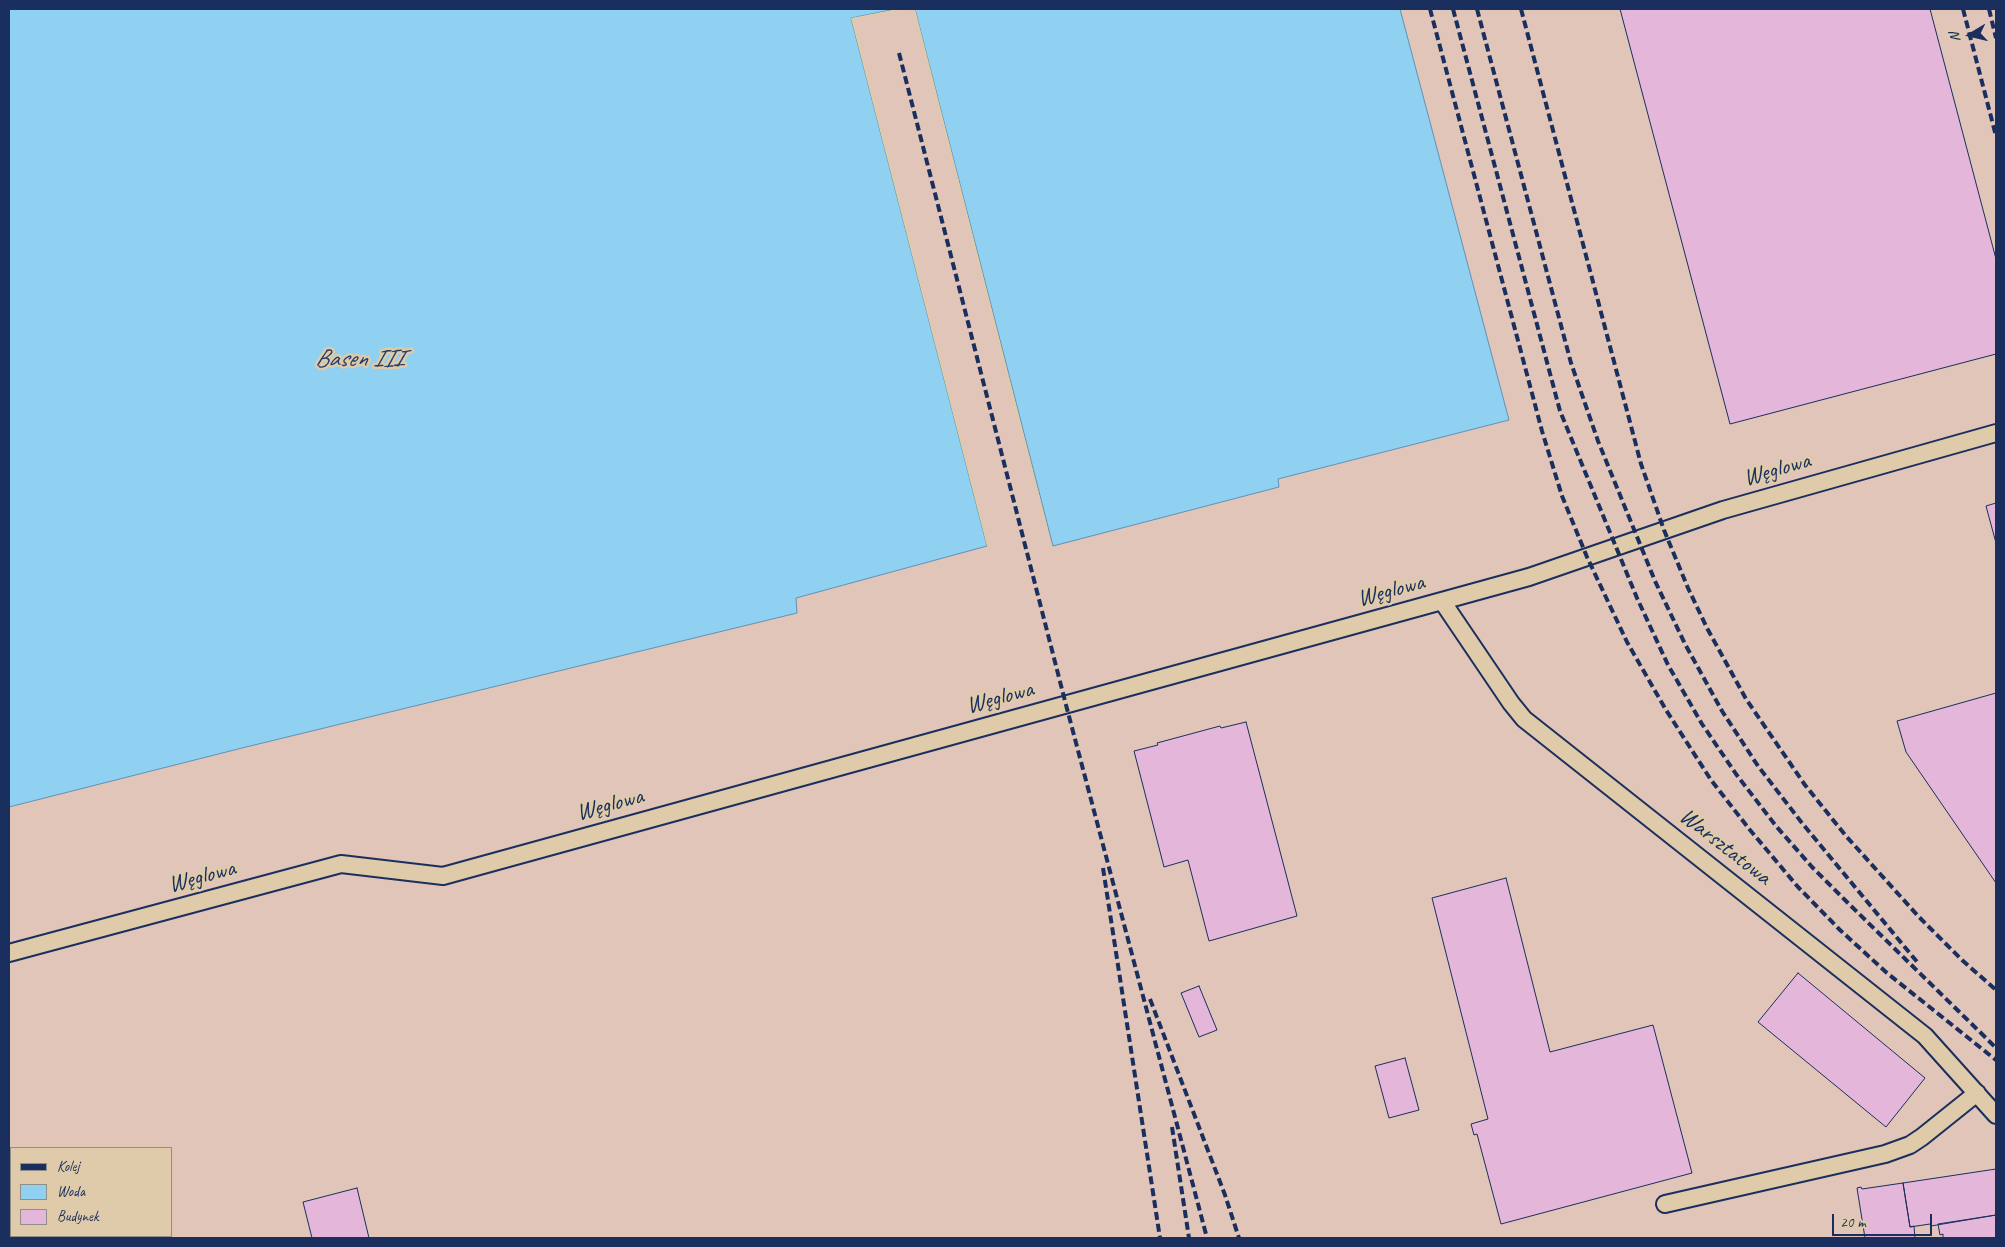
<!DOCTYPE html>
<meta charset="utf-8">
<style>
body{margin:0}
#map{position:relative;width:2005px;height:1247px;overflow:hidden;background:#dfcba9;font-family:Caveat,sans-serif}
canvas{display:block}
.frame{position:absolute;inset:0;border:10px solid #1b2f5e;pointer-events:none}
.legend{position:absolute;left:10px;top:1147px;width:162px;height:90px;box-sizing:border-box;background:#dfcba9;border:1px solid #918d8b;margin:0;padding:6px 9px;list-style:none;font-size:15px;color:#1b2f5e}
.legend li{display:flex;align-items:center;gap:10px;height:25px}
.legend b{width:25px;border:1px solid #918d8b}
.north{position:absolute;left:1945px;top:10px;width:50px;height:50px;-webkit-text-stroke:4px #dfcba9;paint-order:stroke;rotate:261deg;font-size:14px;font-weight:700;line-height:20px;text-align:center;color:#1b2f5e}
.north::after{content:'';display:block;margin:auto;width:18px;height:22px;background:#1b2f5e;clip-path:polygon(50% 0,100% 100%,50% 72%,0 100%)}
.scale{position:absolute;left:1832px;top:1214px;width:100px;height:22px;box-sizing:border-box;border:2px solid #1b2f5e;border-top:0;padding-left:6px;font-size:15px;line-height:18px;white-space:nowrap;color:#1b2f5e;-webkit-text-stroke:4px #dfcba9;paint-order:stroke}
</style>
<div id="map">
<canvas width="2005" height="1247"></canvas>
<div class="frame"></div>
<ul class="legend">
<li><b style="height:6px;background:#1b2f5e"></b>Kolej</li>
<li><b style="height:14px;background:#90d0f1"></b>Woda</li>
<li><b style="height:14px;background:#e4b6da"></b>Budynek</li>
</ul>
<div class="north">N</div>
<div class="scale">20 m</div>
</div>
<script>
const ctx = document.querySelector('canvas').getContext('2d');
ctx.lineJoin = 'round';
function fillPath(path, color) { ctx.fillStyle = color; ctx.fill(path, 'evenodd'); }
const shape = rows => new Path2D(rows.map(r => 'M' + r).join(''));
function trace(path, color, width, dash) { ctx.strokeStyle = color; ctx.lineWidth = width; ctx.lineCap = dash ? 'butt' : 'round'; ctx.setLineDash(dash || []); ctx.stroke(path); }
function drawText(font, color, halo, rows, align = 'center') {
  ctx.font = font + ' Caveat,sans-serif'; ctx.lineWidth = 5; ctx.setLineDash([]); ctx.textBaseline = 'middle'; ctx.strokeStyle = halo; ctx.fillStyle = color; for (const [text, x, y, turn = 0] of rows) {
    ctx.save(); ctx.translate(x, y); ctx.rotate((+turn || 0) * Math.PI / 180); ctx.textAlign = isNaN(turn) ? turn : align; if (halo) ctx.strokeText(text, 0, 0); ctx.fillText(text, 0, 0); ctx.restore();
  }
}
fillPath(shape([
 [896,9,915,9,1053,546,1279,487,1278,479,1509,420,1400,9,1996,9,1996,1238,9,1238,9,807,242,748,797,613,796,598,986,546,851,18],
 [11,1148,171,1148,171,1236,11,1236]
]), '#e0c5b8');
const water = shape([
 [9,9,896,9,851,18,987,546,796,598,797,613,242,748,9,807,9,9],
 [915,9,1400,9,1509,420,1278,479,1279,487,1053,546,915,9]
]);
fillPath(water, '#90d0f1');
trace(water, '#6190b6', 1);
fillPath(shape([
 [898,9,896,11,854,20,989,546,987,546,851,18],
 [913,9,915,9,1048,530,1046,531]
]), '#dfcba9');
const building = shape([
 [1620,9,1930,9,1996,259,1996,354,1730,424,1620,9],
 [1996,503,1996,543,1986,506,1996,503],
 [1996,693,1996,883,1906,752,1897,721,1996,693],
 [1246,722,1297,916,1209,941,1188,860,1164,867,1134,751,1158,745,1157,743,1220,726,1221,728,1246,722],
 [1506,878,1550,1052,1653,1025,1692,1173,1501,1224,1477,1134,1474,1135,1471,1124,1488,1119,1432,898,1506,878],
 [1798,973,1925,1078,1886,1127,1758,1022,1798,973],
 [1199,986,1217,1030,1199,1037,1181,993,1199,986],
 [1405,1058,1419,1110,1389,1118,1375,1066,1405,1058],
 [1996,1169,1996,1215,1931,1226,1930,1224,1910,1227,1903,1183,1996,1169],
 [1903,1183,1910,1227,1914,1226,1915,1238,1865,1238,1857,1188,1861,1187,1862,1189,1903,1183],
 [357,1188,369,1238,312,1238,303,1202,357,1188],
 [1996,1215,1996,1238,1943,1238,1943,1234,1940,1235,1938,1224,1996,1215]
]);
fillPath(building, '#e4b6da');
trace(building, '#1b2f5e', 1);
const service = shape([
 [1442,601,1511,703,1524,719,1925,1036,1996,1115],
 [9,953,341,864,443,876,1529,577,1723,510,1996,433],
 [1665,1204,1885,1154,1910,1145,1922,1137,1977,1093]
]);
trace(service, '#1b2f5e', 20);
trace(service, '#dfcba9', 16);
trace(shape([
 [1430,9,1542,431,1562,496,1587,557,1627,642,1666,710,1711,780,1750,830,1798,887,1840,930,1887,973,1996,1060],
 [1453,9,1560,411,1637,598,1668,665,1702,724,1736,774,1776,826,1812,867,1850,905,1985,1037],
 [1477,9,1571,363,1598,441,1655,581,1685,644,1722,711,1758,766,1802,823,1918,963],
 [1521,9,1641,464,1664,530,1688,588,1707,628,1746,699,1805,785,1846,836,1919,917,1962,960,1996,990],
 [1963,9,1996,136],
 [1989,9,1996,38],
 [899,53,1066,705,1207,1238],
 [1103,868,1160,1238],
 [1150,999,1225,1195,1239,1238],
 [1980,1032,1996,1048],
 [1172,1127,1189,1238]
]), '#1b2f5e', 4, [8, 4]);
drawText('24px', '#1b2f5e', '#dfcba9', [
 ["Węglowa",1777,470,-16],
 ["Węglowa",1391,591,-15],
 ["Węglowa",1000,698,-15],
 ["Węglowa",610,805,-15],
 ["Warsztatowa",1725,847,38],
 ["Węglowa",202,877,-15]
]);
drawText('italic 25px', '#273f6d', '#dfcba9', [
 ["Basen III",359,359]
]);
</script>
